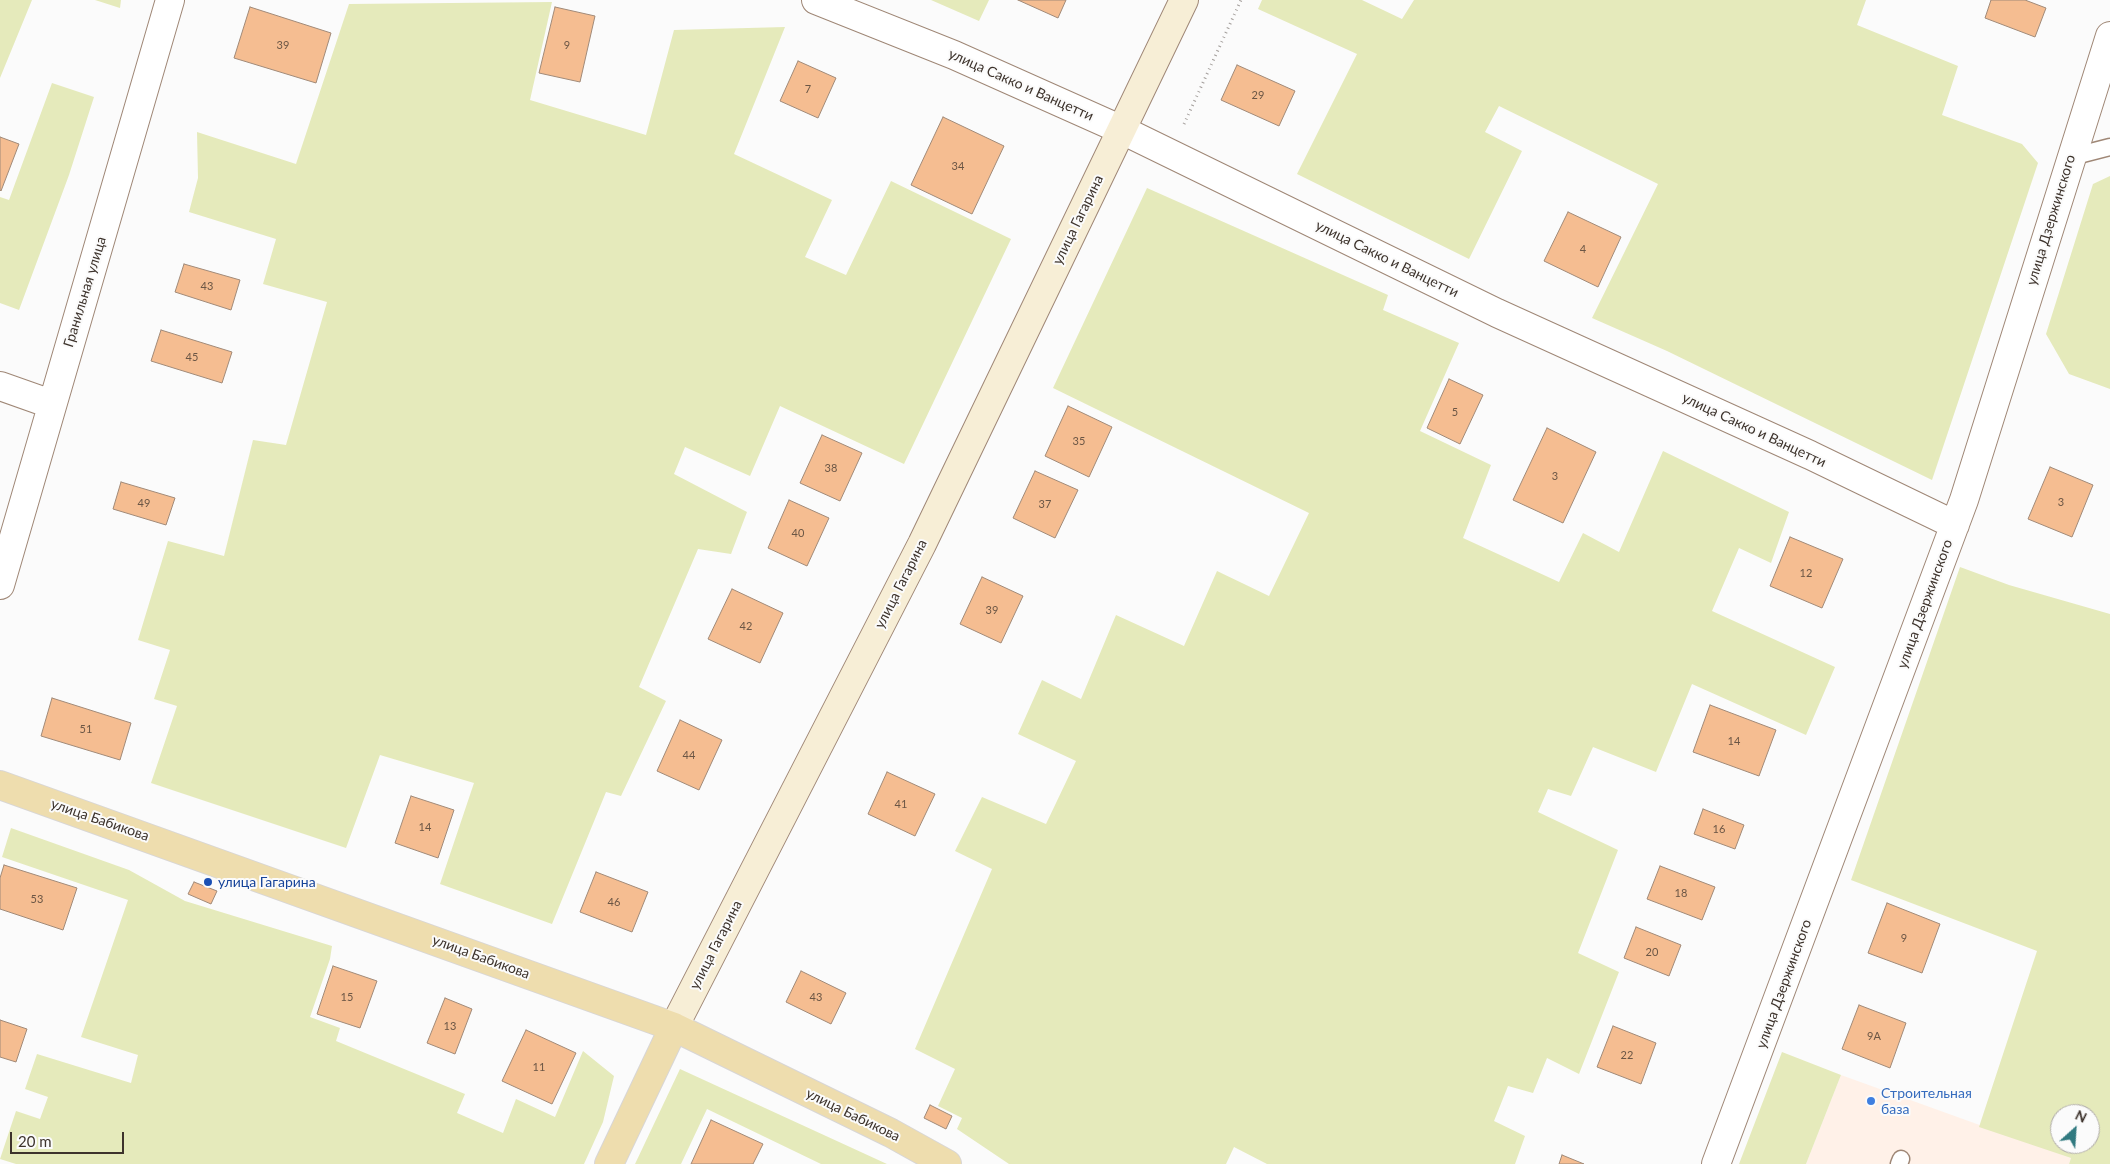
<!DOCTYPE html>
<meta charset="utf-8">
<style>
body{margin:0}
#map{position:relative;width:2110px;height:1164px;overflow:hidden;background:#fbfbfb;font-family:Lato,sans-serif}
canvas{display:block}
.north{position:absolute;left:2050px;top:1104px;width:50px;height:50px;box-sizing:border-box;background:#fbfbfb;border:1px solid #afaba8;border-radius:50%;rotate:26deg;font-size:14px;font-weight:700;line-height:20px;text-align:center;color:#3d332c}
.north::after{content:'';display:block;margin:auto;width:18px;height:22px;background:#317a80;clip-path:polygon(50% 0,100% 100%,50% 72%,0 100%)}
.scale{position:absolute;left:10px;top:1132px;width:114px;height:22px;box-sizing:border-box;border:2px solid #3d332c;border-top:0;padding-left:6px;font-size:15px;line-height:18px;white-space:nowrap;color:#3d332c;-webkit-text-stroke:4px #fbfbfb;paint-order:stroke}
</style>
<div id="map">
<canvas width="2110" height="1164"></canvas>
<div class="north">N</div>
<div class="scale">20 m</div>
</div>
<script>
const ctx = document.querySelector('canvas').getContext('2d');
ctx.lineJoin = 'round';
function fillPath(path, color) { ctx.fillStyle = color; ctx.fill(path, 'evenodd'); }
const shape = rows => new Path2D(rows.map(r => 'M' + r).join(''));
function trace(path, color, width, dash) { ctx.strokeStyle = color; ctx.lineWidth = width; ctx.lineCap = dash ? 'butt' : 'round'; ctx.setLineDash(dash || []); ctx.stroke(path); }
function drawText(font, color, halo, rows, align = 'center') {
  ctx.font = font + ' Lato,sans-serif'; ctx.lineWidth = 4; ctx.setLineDash([]); ctx.textBaseline = 'middle'; ctx.strokeStyle = halo; ctx.fillStyle = color; for (const [text, x, y, turn = 0] of rows) {
    ctx.save(); ctx.translate(x, y); ctx.rotate((+turn || 0) * Math.PI / 180); ctx.textAlign = isNaN(turn) ? turn : align; if (halo) ctx.strokeText(text, 0, 0); ctx.fillText(text, 0, 0); ctx.restore();
  }
}
fillPath(shape([
 [1841,1075,2071,1158,2069,1164,1806,1164]
]), '#fff1e8');
fillPath(shape([
 [0,0,32,0,0,78],
 [95,0,121,0,120,8],
 [931,0,989,0,979,21],
 [1262,0,1362,0,1402,19,1414,0,1866,0,1857,25,1958,66,1942,115,2022,144,2038,163,1932,480,1667,351,1592,318,1658,184,1499,106,1485,132,1522,151,1469,259,1297,174,1357,54,1258,9],
 [552,2,530,100,646,135,674,30,785,27,734,154,832,200,805,257,846,275,891,181,1011,239,904,464,780,406,750,476,685,447,674,474,747,512,731,554,698,549,639,687,666,701,621,796,606,792,552,924,440,884,474,783,380,755,346,848,151,783,177,706,154,699,170,650,138,640,168,541,224,556,253,440,286,445,327,302,263,284,276,239,189,212,198,178,197,132,296,164,349,4],
 [52,83,94,97,69,175,19,310,0,303,0,197,9,200],
 [2110,176,2110,389,2069,374,2046,334,2093,184],
 [1147,188,1388,295,1383,310,1459,343,1420,431,1491,465,1463,538,1559,582,1583,533,1619,552,1663,451,1789,512,1771,563,1739,548,1712,611,1835,667,1806,735,1692,684,1656,772,1593,747,1571,796,1548,789,1538,812,1618,850,1578,953,1619,972,1579,1074,1547,1058,1533,1093,1508,1086,1494,1121,1525,1136,1515,1164,1267,1164,1234,1147,1226,1164,1009,1164,957,1129,962,1118,938,1106,955,1069,915,1049,992,869,955,851,982,797,1046,824,1076,761,1018,734,1042,680,1081,699,1116,615,1184,646,1217,571,1269,596,1309,513,1053,388],
 [1960,567,2009,585,2110,614,2110,1164,2069,1164,2071,1158,1979,1127,2037,951,1851,880],
 [2060,1114,2090,1114,2090,1144,2060,1144],
 [11,828,129,870,185,901,332,946,330,959,310,1017,340,1028,336,1041,465,1094,457,1113,503,1133,516,1099,555,1117,583,1051,614,1076,603,1122,584,1164,16,1164,0,1159,16,1111,40,1119,48,1097,25,1089,37,1054,131,1083,138,1055,81,1037,128,900,2,857],
 [1782,1052,1841,1075,1806,1164,1739,1164],
 [680,1069,887,1164,821,1164,707,1109,681,1164,635,1164]
]), '#e5eabb');
const building = shape([
 [1018,0,1066,0,1058,18,1018,0],
 [1991,0,2025,0,2046,8,2035,37,1985,18,1991,0],
 [250,7,331,33,316,83,234,58,250,7],
 [555,7,595,16,580,82,539,73,555,7],
 [798,61,836,78,818,118,780,101,798,61],
 [1237,65,1295,91,1279,126,1221,100,1237,65],
 [943,117,1004,146,972,214,911,185,943,117],
 [0,137,19,144,1,191,0,190,0,137],
 [1568,212,1621,237,1598,287,1544,261,1568,212],
 [184,264,240,280,231,310,175,292,184,264],
 [161,330,232,352,222,383,151,361,161,330],
 [1449,379,1483,395,1460,444,1427,428,1449,379],
 [1068,406,1112,427,1089,477,1045,456,1068,406],
 [1547,428,1596,452,1563,523,1513,500,1547,428],
 [822,435,862,453,840,501,800,483,822,435],
 [2050,467,2093,485,2072,537,2028,519,2050,467],
 [1035,471,1078,490,1055,538,1013,518,1035,471],
 [121,482,175,498,166,525,113,509,121,482],
 [789,500,829,518,807,566,768,548,789,500],
 [1790,537,1843,559,1822,608,1770,586,1790,537],
 [982,577,1023,596,1001,643,960,624,982,577],
 [732,589,783,613,760,663,708,639,732,589],
 [52,698,131,723,120,760,41,736,52,698],
 [1710,705,1776,730,1759,776,1693,752,1710,705],
 [680,720,722,740,699,790,657,771,680,720],
 [887,772,935,794,915,836,868,814,887,772],
 [411,796,454,810,438,858,395,843,411,796],
 [1703,809,1744,825,1735,849,1694,834,1703,809],
 [4,865,77,888,63,930,0,909,0,878,4,865],
 [1660,866,1715,887,1702,920,1647,899,1660,866],
 [596,872,648,892,632,932,580,912,596,872],
 [194,882,217,891,211,904,188,894,194,882],
 [1887,903,1940,924,1922,973,1868,953,1887,903],
 [1636,927,1681,945,1669,976,1624,958,1636,927],
 [333,966,377,981,360,1028,317,1014,333,966],
 [801,971,846,993,831,1024,786,1002,801,971],
 [445,998,472,1009,455,1054,427,1043,445,998],
 [1859,1005,1906,1023,1890,1068,1842,1049,1859,1005],
 [0,1020,27,1029,16,1062,0,1057,0,1020],
 [1613,1026,1656,1043,1641,1084,1597,1067,1613,1026],
 [526,1030,576,1053,552,1104,502,1081,526,1030],
 [930,1105,952,1116,946,1129,924,1118,930,1105],
 [711,1120,763,1144,753,1164,691,1164,711,1120],
 [1562,1155,1584,1164,1559,1164,1562,1155]
]);
fillPath(building, '#f5bd91');
trace(building, '#a18a78', 1);
const lane = shape([
 [2071,157,2110,147],
 [1899,1164,1901,1159]
]);
const street = shape([
 [816,0,954,55,1122,130,1497,313,1810,455,1955,525],
 [0,386,51,404],
 [0,585,170,0],
 [1716,1164,1964,500,2110,36]
]);
const secondary = shape([
 [674,1027,922,544,1184,0]
]);
const primary = shape([
 [0,785,674,1027,891,1133,947,1164],
 [609,1164,674,1027]
]);
trace(lane, '#9f8776', 19);
trace(street, '#9f8776', 30);
trace(secondary, '#9f8776', 30);
trace(primary, '#d8d6d5', 30);
trace(shape([
 [1184,124,1241,0]
]), '#a49f9c', 3, [1, 4]);
trace(lane, '#fff', 16);
trace(street, '#fff', 28);
trace(secondary, '#f7eed6', 28);
trace(primary, '#eeddae', 28);
for (const [x, y, r, color] of [
 [208,882,5,"#1a4fb4"],
 [1871,1101,5,"#3f7fe0"]
]) { const dot = new Path2D(); dot.arc(x, y, r, 0, 2 * Math.PI); ctx.fillStyle = color; ctx.fill(dot); trace(dot, '#fbfbfb', 2); }
drawText('11px', '#6b5645', null, [
 ["39",283,45],
 ["9",567,45],
 ["7",808,89],
 ["29",1258,95],
 ["34",958,166],
 ["4",1583,249],
 ["43",207,286],
 ["45",192,357],
 ["5",1455,412],
 ["35",1079,441],
 ["38",831,468],
 ["3",1555,476],
 ["3",2061,502],
 ["49",144,503],
 ["37",1045,504],
 ["40",798,533],
 ["12",1806,573],
 ["39",992,610],
 ["42",746,626],
 ["51",86,729],
 ["14",1734,741],
 ["44",689,755],
 ["41",901,804],
 ["14",425,827],
 ["16",1719,829],
 ["18",1681,893],
 ["53",37,899],
 ["46",614,902],
 ["9",1904,938],
 ["20",1652,952],
 ["15",347,997],
 ["43",816,997],
 ["13",450,1026],
 ["9А",1874,1036],
 ["22",1627,1055],
 ["11",539,1067]
]);
drawText('14px', '#3d332c', '#fbfbfb', [
 ["улица Сакко и Ванцетти",1021,85,24],
 ["улица Гагарина",1078,220,-64],
 ["улица Дзержинского",2051,220,-73],
 ["улица Сакко и Ванцетти",1387,259,26],
 ["Гранильная улица",85,292,-73],
 ["улица Сакко и Ванцетти",1754,430,25],
 ["улица Гагарина",901,584,-63],
 ["улица Дзержинского",1925,604,-70],
 ["улица Бабикова",100,820,19],
 ["улица Гагарина",716,945,-63],
 ["улица Бабикова",481,957,20],
 ["улица Дзержинского",1784,984,-70],
 ["улица Бабикова",853,1115,26]
]);
drawText('14px', '#164399', '#fbfbfb', [
 ["улица Гагарина",218,882]
], 'left');
drawText('14px', '#366cbe', '#fbfbfb', [
 ["Строительная",1881,1093],
 ["база",1881,1109]
], 'left');
</script>
